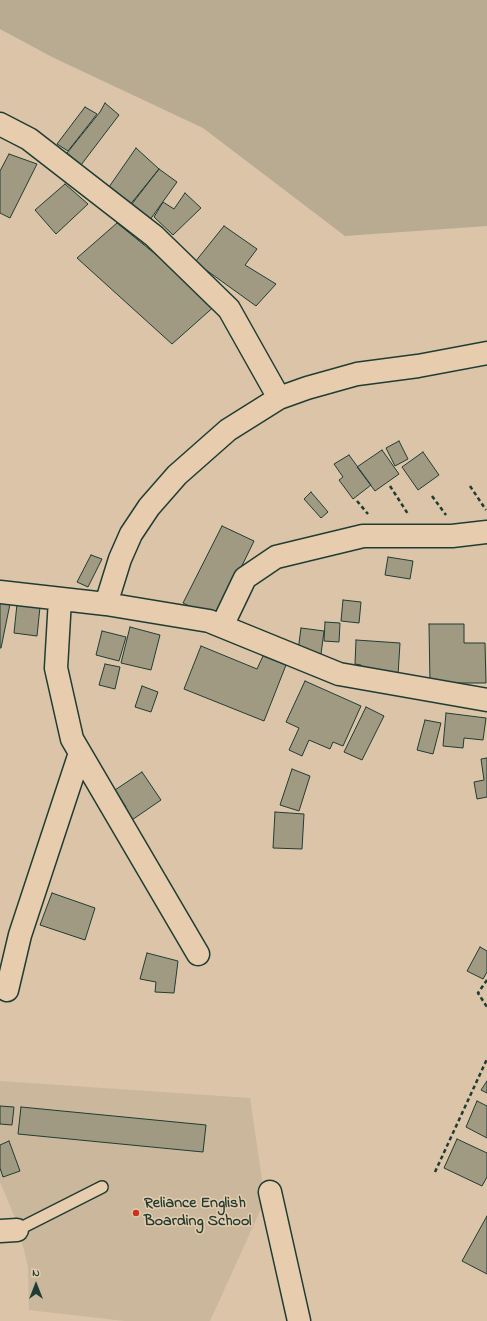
<!DOCTYPE html>
<style>
body{margin:0}
#map{position:relative;width:487px;height:1321px;overflow:hidden;background:#dbc4a7;font-family:"Indie Flower",sans-serif}
canvas{display:block}
.north{position:absolute;left:16px;top:1265px;width:40px;height:40px;-webkit-text-stroke:3px #e7cdae;paint-order:stroke;rotate:0deg;font-size:11px;font-weight:700;line-height:16px;text-align:center;color:#1f3d34}
.north::after{content:'';display:block;margin:auto;width:14px;height:18px;background:#1f3d34;clip-path:polygon(50% 0,100% 100%,50% 72%,0 100%)}
</style>
<div id="map">
<canvas width="487" height="1321"></canvas>
<div class="north">N</div>
</div>
<script>
const ctx = document.querySelector('canvas').getContext('2d');
ctx.lineJoin = 'round';
function fillPath(path, color) { ctx.fillStyle = color; ctx.fill(path, 'evenodd'); }
const shape = rows => new Path2D(rows.map(r => 'M' + r).join(''));
function trace(path, color, width, dash) { ctx.strokeStyle = color; ctx.lineWidth = width; ctx.lineCap = dash ? 'butt' : 'round'; ctx.setLineDash(dash || []); ctx.stroke(path); }
function drawText(font, color, halo, rows, align = 'center') {
  ctx.font = font + ' "Indie Flower",sans-serif'; ctx.lineWidth = 3; ctx.setLineDash([]); ctx.textBaseline = 'middle'; ctx.strokeStyle = halo; ctx.fillStyle = color; for (const [text, x, y, turn = 0] of rows) {
    ctx.save(); ctx.translate(x, y); ctx.rotate((+turn || 0) * Math.PI / 180); ctx.textAlign = isNaN(turn) ? turn : align; if (halo) ctx.strokeText(text, 0, 0); ctx.fillText(text, 0, 0); ctx.restore();
  }
}
fillPath(shape([
 [0,1081,250,1098,265,1200,210,1321,125,1321,29,1310,28,1267,18,1225,0,1182]
]), '#cab79c');
fillPath(shape([
 [0,0,487,0,487,226,345,236,203,128,52,57,0,29]
]), '#b8ab92');
const building = shape([
 [105,103,119,115,81,165,67,153,100,112,105,103],
 [85,107,97,114,68,151,57,144,85,107],
 [136,148,159,169,129,206,109,187,136,148],
 [9,154,37,164,10,218,0,213,0,171,9,154],
 [159,169,177,182,147,224,128,209,159,169],
 [65,184,88,204,56,234,35,210,65,184],
 [185,193,201,208,173,235,154,217,163,202,174,209,185,193],
 [117,223,217,304,172,344,77,258,117,223],
 [224,226,257,249,245,265,276,284,256,306,195,262,224,226],
 [399,441,408,459,395,466,386,448,399,441],
 [382,450,399,474,375,491,357,467,382,450],
 [423,452,439,475,418,490,402,467,423,452],
 [349,455,371,485,353,499,339,480,343,477,334,464,349,455],
 [311,492,328,512,321,518,304,499,311,492],
 [222,526,254,541,216,619,183,603,222,526],
 [91,555,102,559,88,587,77,582,91,555],
 [388,557,413,561,410,579,385,575,388,557],
 [343,600,361,602,359,623,341,621,343,600],
 [0,602,10,604,1,648,0,648,0,602],
 [17,604,40,607,37,636,14,633,17,604],
 [325,622,340,623,339,642,324,641,325,622],
 [429,624,464,624,464,643,485,643,486,683,430,683,429,624],
 [130,627,160,635,151,670,121,663,130,627],
 [301,628,324,631,321,654,298,651,301,628],
 [102,631,126,637,119,661,96,655,102,631],
 [356,640,400,643,398,675,361,673,361,665,355,664,356,640],
 [201,646,257,669,263,656,286,665,264,721,184,689,201,646],
 [105,664,120,667,115,689,99,685,105,664],
 [305,681,361,706,343,746,333,742,330,749,309,740,302,756,289,750,299,728,286,722,305,681],
 [142,686,158,692,151,712,135,707,142,686],
 [366,707,384,716,362,760,344,752,366,707],
 [446,713,486,718,483,740,464,738,463,748,443,746,446,713],
 [425,720,441,723,433,754,417,750,425,720],
 [487,758,487,797,477,799,474,782,484,780,481,759,487,758],
 [292,769,310,776,299,811,280,805,292,769],
 [142,772,161,800,129,822,121,810,126,807,115,790,142,772],
 [275,812,304,814,302,849,273,848,275,812],
 [52,893,95,908,85,940,40,925,52,893],
 [480,947,487,951,487,972,483,979,467,971,480,947],
 [147,953,178,961,174,993,155,992,156,982,140,979,147,953],
 [487,1081,487,1093,481,1090,487,1081],
 [477,1101,487,1106,487,1138,466,1127,477,1101],
 [0,1106,14,1107,12,1125,0,1124,0,1106],
 [21,1107,206,1125,203,1152,18,1134,21,1107],
 [457,1139,487,1153,487,1177,482,1186,444,1168,457,1139],
 [9,1141,20,1171,3,1177,0,1168,0,1145,9,1141],
 [487,1216,487,1274,462,1261,487,1216]
]);
fillPath(building, '#a19a83');
trace(building, '#1f3d34', 1);
const lane = shape([
 [17,1230,102,1187]
]);
const street = shape([
 [0,124,29,139,154,236,229,309,279,398],
 [0,592,106,604,209,621,339,674,487,700],
 [60,599,56,668,72,739,198,954],
 [106,604,120,559,131,534,149,507,177,475,228,430,279,398,307,388,357,374,418,366,487,353],
 [222,626,245,578,276,557,363,536,452,536,487,532],
 [7,990,20,935,80,753],
 [270,1192,299,1321],
 [0,1231,17,1230]
]);
trace(lane, '#1f3d34', 14);
trace(street, '#1f3d34', 25);
trace(shape([
 [390,486,408,514],
 [470,486,486,510],
 [432,496,446,515],
 [357,501,368,514],
 [487,980,478,993,487,1007],
 [435,1172,487,1059]
]), '#1f3d34', 2.5, [4, 3]);
trace(lane, '#e7cdae', 11);
trace(street, '#e7cdae', 22);
for (const [x, y, r, color] of [
 [136,1213,4,"#c8321e"]
]) { const dot = new Path2D(); dot.arc(x, y, r, 0, 2 * Math.PI); ctx.fillStyle = color; ctx.fill(dot); trace(dot, '#e7cdae', 1.5); }
drawText('bold 16px', '#1f3d34', '#e7cdae', [
 ["Reliance English",144,1204],
 ["Boarding School",144,1222]
], 'left');
</script>
